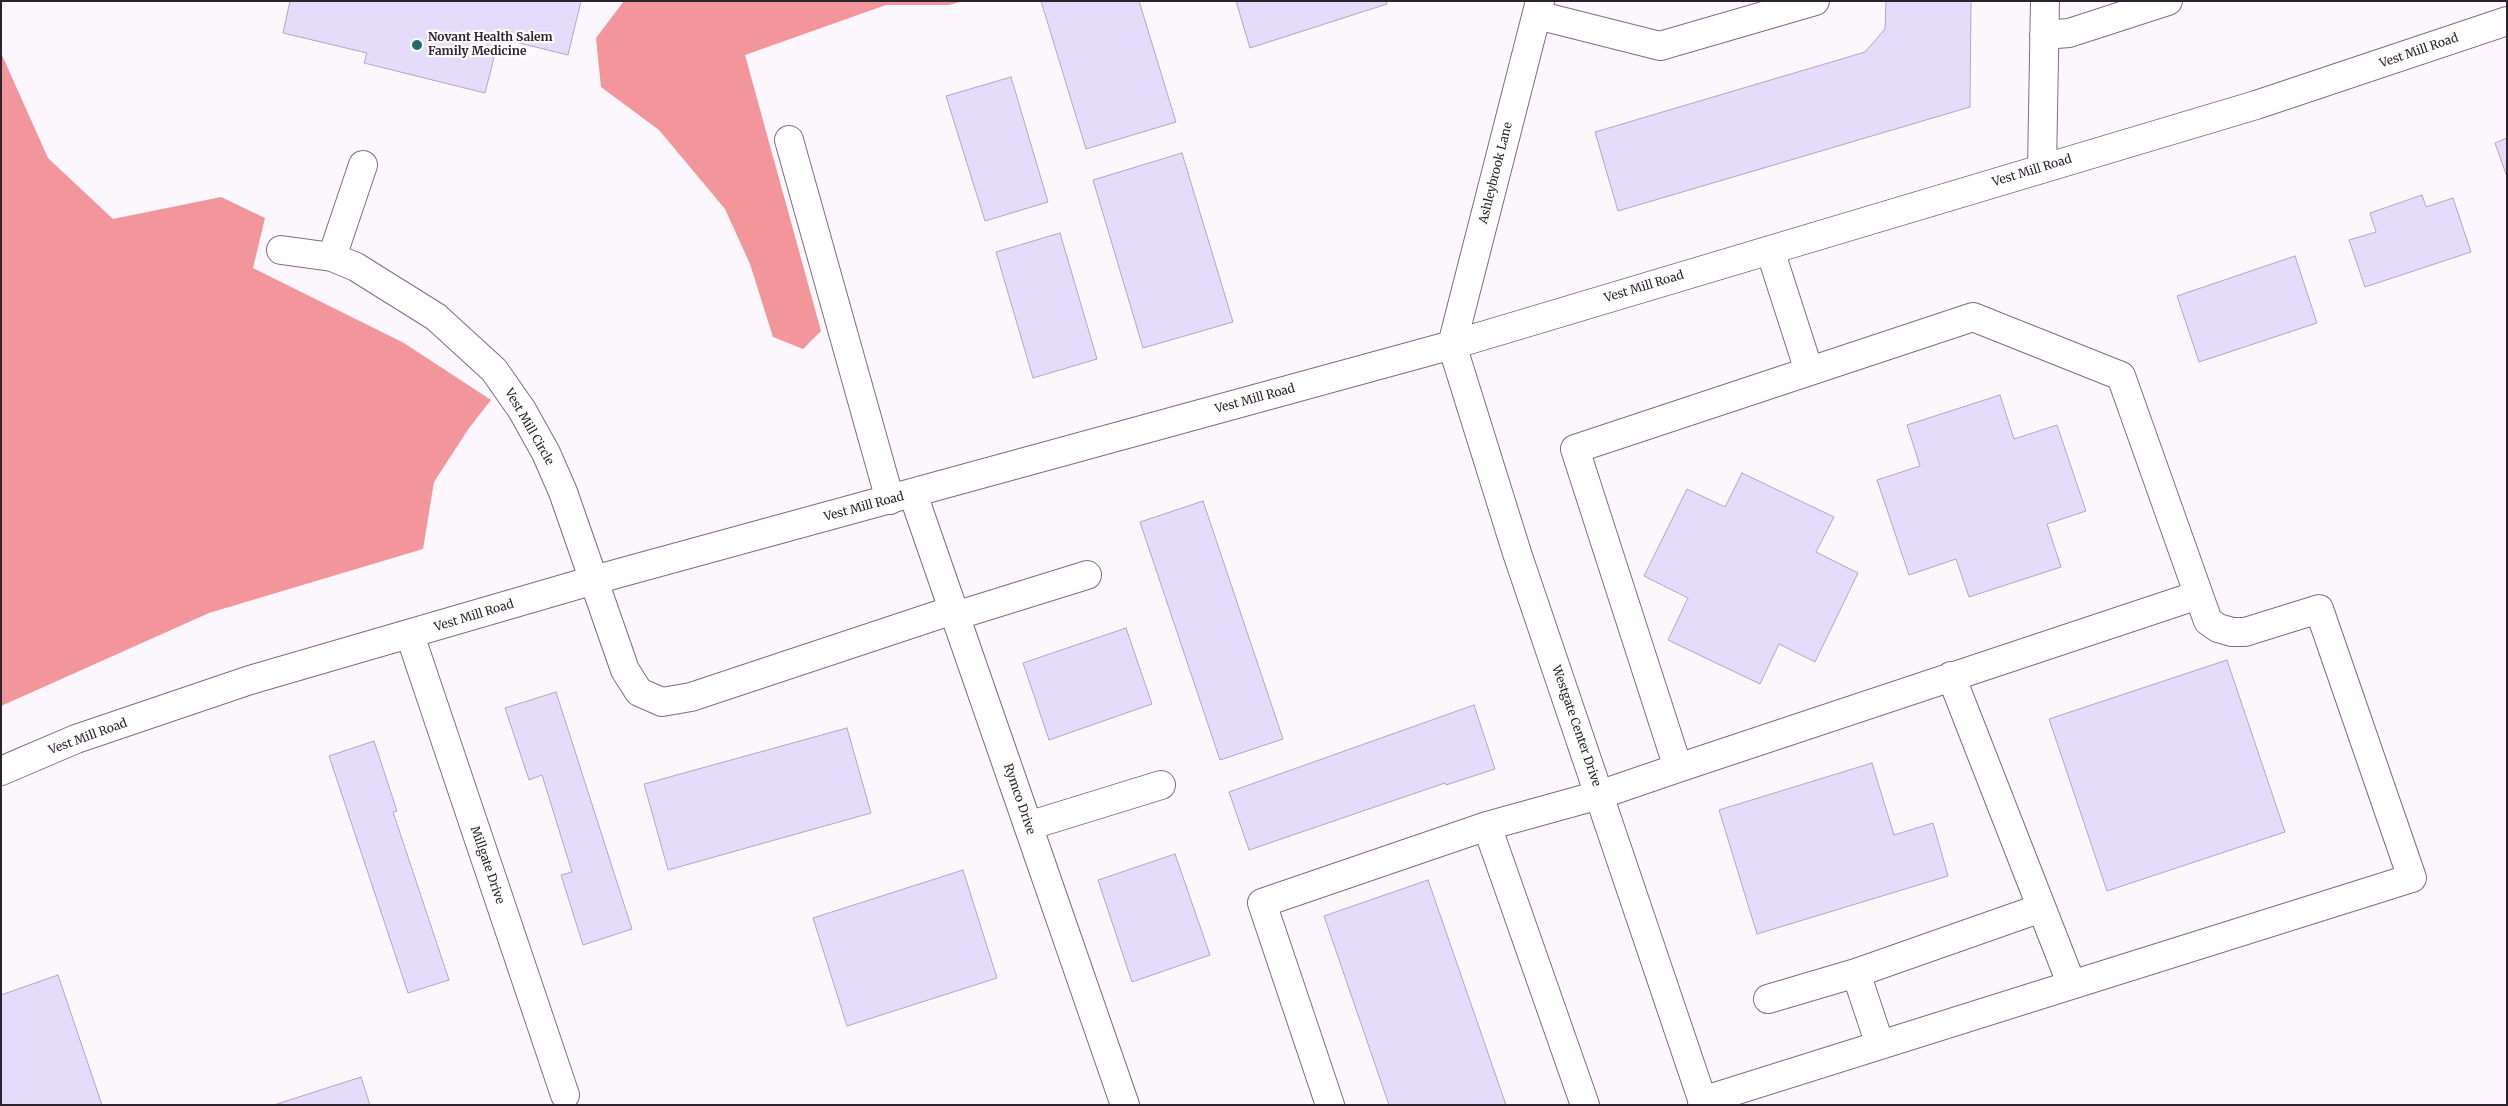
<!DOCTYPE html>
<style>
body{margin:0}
#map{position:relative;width:2508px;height:1106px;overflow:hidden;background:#fcf7fc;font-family:Merriweather,serif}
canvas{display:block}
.frame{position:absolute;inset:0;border:2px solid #2d232e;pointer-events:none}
</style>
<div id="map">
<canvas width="2508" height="1106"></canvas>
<div class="frame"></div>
</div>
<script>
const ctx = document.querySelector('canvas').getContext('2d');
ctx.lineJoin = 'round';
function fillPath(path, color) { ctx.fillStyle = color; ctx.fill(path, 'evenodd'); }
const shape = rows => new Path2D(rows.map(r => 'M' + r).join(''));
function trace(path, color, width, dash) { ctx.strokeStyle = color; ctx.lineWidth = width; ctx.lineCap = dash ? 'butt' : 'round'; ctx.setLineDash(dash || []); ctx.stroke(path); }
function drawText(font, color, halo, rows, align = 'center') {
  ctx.font = font + ' Merriweather,serif'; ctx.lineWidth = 4.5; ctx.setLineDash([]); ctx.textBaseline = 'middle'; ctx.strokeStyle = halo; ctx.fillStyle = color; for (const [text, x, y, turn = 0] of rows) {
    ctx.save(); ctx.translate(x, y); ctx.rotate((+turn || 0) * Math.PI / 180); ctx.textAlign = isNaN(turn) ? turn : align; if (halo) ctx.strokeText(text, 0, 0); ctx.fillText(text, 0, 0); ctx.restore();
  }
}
fillPath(shape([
 [624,1,963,1,949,5,886,5,745,55,821,331,803,349,773,337,750,264,725,209,659,130,601,87,596,38],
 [1,53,48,158,113,219,221,197,265,218,253,268,404,343,491,400,469,428,434,482,423,549,209,613,1,706]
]), '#f3969c');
const building = shape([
 [290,1,581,1,568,55,499,38,485,93,364,63,367,53,283,33,290,1],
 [1041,1,1139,1,1176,122,1086,149,1041,1],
 [1236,1,1386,1,1387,4,1250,48,1236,1],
 [1886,1,1971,1,1970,107,1618,211,1595,132,1865,52,1885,29,1886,1],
 [1011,77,1048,202,985,221,946,96,1011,77],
 [2507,138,2507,177,2495,143,2507,138],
 [1182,153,1233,322,1143,348,1093,180,1182,153],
 [2422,195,2426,207,2453,198,2471,252,2365,287,2349,240,2376,232,2370,213,2422,195],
 [1060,233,1097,359,1033,378,996,252,1060,233],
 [2295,256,2317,323,2199,362,2177,296,2295,256],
 [2000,395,2014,439,2057,425,2086,511,2047,524,2061,567,1969,597,1956,559,1909,575,1877,480,1920,466,1907,425,2000,395],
 [1742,473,1834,517,1816,552,1858,573,1815,662,1779,644,1760,684,1668,640,1688,598,1644,576,1687,489,1725,507,1742,473],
 [1203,501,1283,739,1220,760,1140,522,1203,501],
 [1126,628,1152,704,1049,740,1023,663,1126,628],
 [2227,660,2285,832,2107,891,2049,719,2227,660],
 [556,692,632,929,583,945,561,875,572,872,542,775,529,780,505,708,556,692],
 [1474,705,1495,769,1446,785,1445,783,1249,850,1229,792,1474,705],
 [847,728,871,813,668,870,644,784,847,728],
 [374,741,397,811,393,812,449,980,408,993,329,756,374,741],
 [1872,763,1894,835,1933,823,1948,876,1757,934,1719,810,1872,763],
 [1175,854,1210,955,1132,982,1098,880,1175,854],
 [963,870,997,978,847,1026,813,918,963,870],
 [1428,880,1506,1105,1389,1105,1324,916,1428,880],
 [58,975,102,1105,1,1105,1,995,58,975],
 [361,1077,370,1105,274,1105,361,1077]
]);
fillPath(building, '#e5dcfc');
trace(building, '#afa6c6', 1);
const minor = shape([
 [1537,15,1660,46,1815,1],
 [2044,35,2069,33,2168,1],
 [789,140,890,500],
 [2042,168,2045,1],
 [281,250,332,257,356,267,436,317,494,370,522,410,546,453,563,492,625,670,639,692,662,702,691,697,953,610],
 [1770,250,1809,371],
 [332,257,363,165],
 [1452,345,1517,553,1704,1105],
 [1452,345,1540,1],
 [913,494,1125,1105],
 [955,616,1087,575],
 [410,635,565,1095],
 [1951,676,2071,983],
 [1678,768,2198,595],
 [1,771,76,739,250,680,594,580,1452,345,2256,105,2507,21],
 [1028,826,1161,785],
 [1487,826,1585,1105],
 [1768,999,1856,973],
 [1880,1045,1856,973,2041,908],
 [1330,1105,1262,903,1487,826,1599,795,1678,768,1575,449,1973,317,2121,376,2208,621,2218,628,2232,632,2245,632,2319,609,2412,878,1702,1101]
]);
trace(minor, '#826a84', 30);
trace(minor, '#fff', 28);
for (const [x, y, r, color] of [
 [417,45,6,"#216d6d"]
]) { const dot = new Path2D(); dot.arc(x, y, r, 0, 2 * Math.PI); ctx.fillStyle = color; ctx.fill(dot); trace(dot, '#fff', 2); }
drawText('bold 12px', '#2d232e', '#fff', [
 ["Novant Health Salem",428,38],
 ["Family Medicine",428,52]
], 'left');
drawText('12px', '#2d232e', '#fff', [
 ["Vest Mill Road",2419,51,-19],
 ["Vest Mill Road",2032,171,-17],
 ["Ashleybrook Lane",1496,173,-76],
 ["Vest Mill Road",1644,287,-17],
 ["Vest Mill Road",1255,399,-15],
 ["Vest Mill Circle",529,427,60],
 ["Vest Mill Road",864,507,-15],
 ["Vest Mill Road",474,616,-17],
 ["Westgate Center Drive",1576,726,71],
 ["Vest Mill Road",88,737,-20],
 ["Rymco Drive",1019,799,71],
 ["Millgate Drive",487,865,71]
]);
</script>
